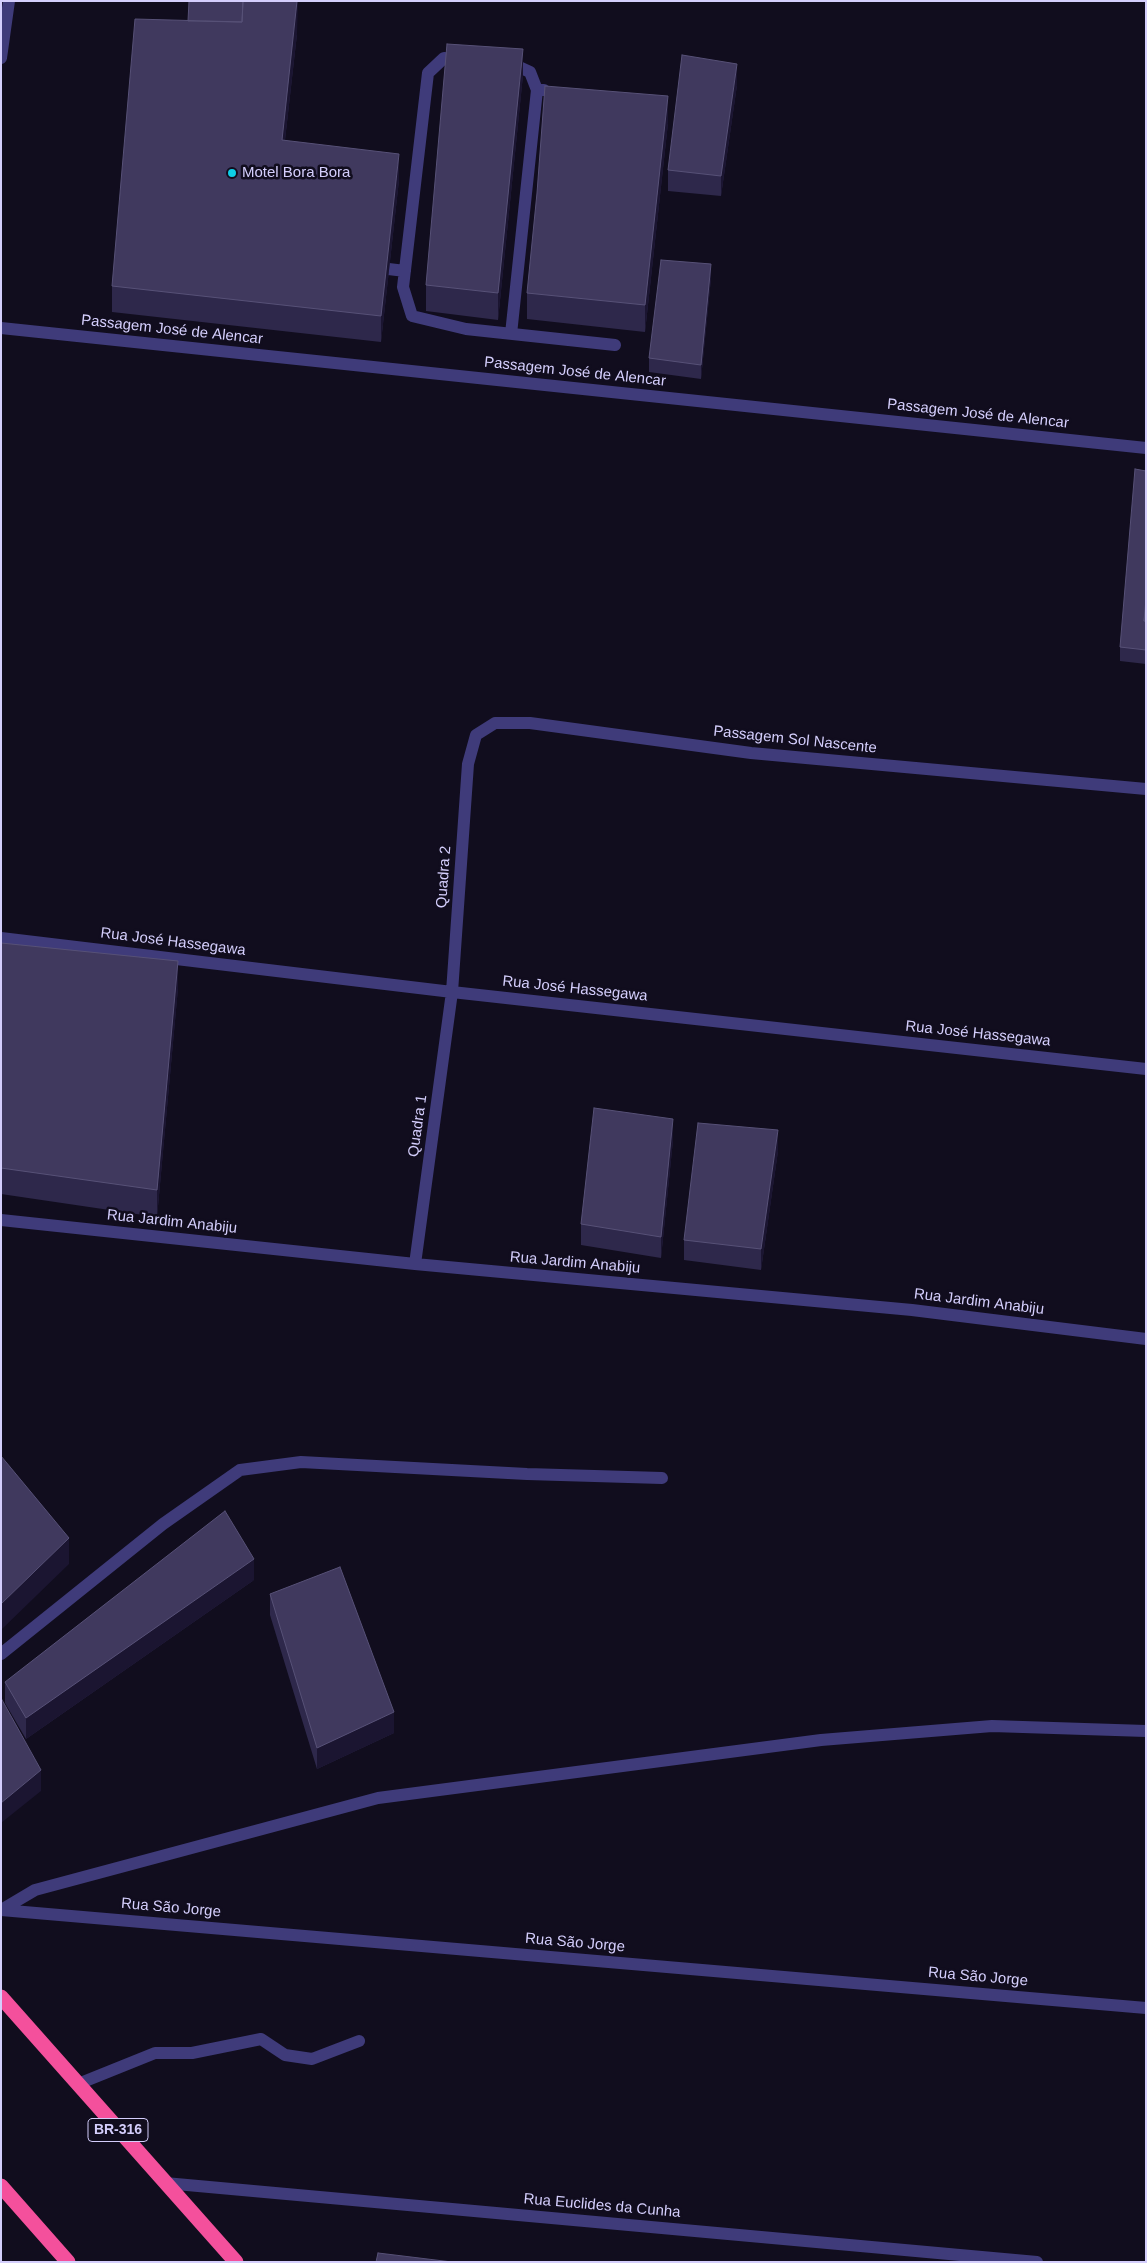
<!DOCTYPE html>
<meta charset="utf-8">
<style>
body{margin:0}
#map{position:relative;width:1147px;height:2263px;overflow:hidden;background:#110d1e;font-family:Helvetica,sans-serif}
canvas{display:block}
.frame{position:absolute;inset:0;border:2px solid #d4cefc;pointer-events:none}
</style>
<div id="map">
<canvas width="1147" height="2263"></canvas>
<div class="frame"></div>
</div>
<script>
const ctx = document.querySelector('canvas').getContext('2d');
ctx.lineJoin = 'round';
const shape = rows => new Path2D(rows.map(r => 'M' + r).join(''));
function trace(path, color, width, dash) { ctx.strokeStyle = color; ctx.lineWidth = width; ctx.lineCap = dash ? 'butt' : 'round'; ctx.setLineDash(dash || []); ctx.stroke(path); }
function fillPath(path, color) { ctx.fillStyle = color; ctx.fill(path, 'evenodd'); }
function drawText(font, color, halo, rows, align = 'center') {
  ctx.font = font + ' Helvetica,sans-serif'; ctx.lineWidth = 5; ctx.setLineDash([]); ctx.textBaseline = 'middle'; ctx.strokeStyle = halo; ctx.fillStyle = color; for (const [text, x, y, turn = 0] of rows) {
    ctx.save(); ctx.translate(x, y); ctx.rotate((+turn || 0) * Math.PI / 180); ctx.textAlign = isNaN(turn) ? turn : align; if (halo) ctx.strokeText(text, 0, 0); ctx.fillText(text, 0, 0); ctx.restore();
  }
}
trace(shape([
 [1,58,9,1],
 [462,60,444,58,428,73,403,287,412,316,466,329,615,345],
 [506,66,519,67,530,72,537,90],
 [372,267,405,271],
 [1,328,1146,448],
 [511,334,537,90,544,90],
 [1,938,452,992,1146,1069],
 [1,1220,415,1264,912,1310,1146,1339],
 [415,1264,452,992,468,764,476,735,495,723,530,723,751,753,1146,789],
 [1,1654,163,1524,240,1470,301,1462,527,1474,662,1478],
 [1,1910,35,1890,378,1798,821,1740,992,1726,1146,1731],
 [1,1910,1146,2008],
 [78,2084,155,2053,192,2053,261,2039,285,2055,312,2059,359,2041],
 [165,2183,1037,2262]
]), '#3f3b7a', 12);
trace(shape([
 [1,1997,236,2262],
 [1,2186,68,2262]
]), '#f4509c', 15);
fillPath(shape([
 [297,34,285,140,399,180,381,342,112,312,112,286],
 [523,75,498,320,426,311,426,285],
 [737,85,721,196,668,191,668,170],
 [668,123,645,332,527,319,527,293],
 [711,278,701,379,649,372,649,358],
 [1146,471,1146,664,1120,661,1120,647],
 [1,943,178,988,157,1217,1,1194],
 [673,1140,661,1258,581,1245,581,1224],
 [778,1151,761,1270,684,1260,684,1240],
 [254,1580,26,1739,5,1703,5,1682],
 [270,1594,394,1733,317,1769,270,1615]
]), '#2e284b');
fillPath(shape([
 [297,1,298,1,297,34,282,166,282,140],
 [523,49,523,75,498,320,498,293],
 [737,64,737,85,721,196,721,176],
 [668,96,668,123,645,332,645,305],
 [399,154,399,180,381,342,381,316],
 [711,264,711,278,701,379,701,365],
 [178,961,178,988,157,1217,157,1190],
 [673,1119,673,1140,661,1258,661,1237],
 [778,1130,778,1151,761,1270,761,1249],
 [69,1538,69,1564,1,1630,1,1604],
 [254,1559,254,1580,26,1739,26,1718],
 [394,1712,394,1733,317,1769,317,1748],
 [41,1770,41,1791,1,1823,1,1803]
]), '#1b1531');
const building = shape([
 [189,1,243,1,242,22,188,21,189,1],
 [243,1,297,1,282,140,399,154,381,316,112,286,135,19,242,22,243,1],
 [447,44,523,49,498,293,426,285,447,44],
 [682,55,737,64,721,176,668,170,682,55],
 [545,86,668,96,645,305,527,293,537,193,545,86],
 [661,260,711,264,701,365,649,358,661,260],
 [1135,469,1146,471,1146,599,1144,621,1146,621,1146,650,1120,647,1135,469],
 [1146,606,1146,621,1144,621,1146,606],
 [1,943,178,961,157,1190,1,1168,1,943],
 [594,1108,673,1119,661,1237,581,1224,594,1108],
 [698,1123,778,1130,761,1249,684,1240,698,1123],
 [1,1456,69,1538,1,1604,1,1456],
 [225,1511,254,1559,26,1718,5,1682,225,1511],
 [340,1567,394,1712,317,1748,270,1594,340,1567],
 [1,1698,41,1770,1,1803,1,1698],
 [378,2253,452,2262,376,2262,378,2253]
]);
fillPath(building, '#40395e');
trace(building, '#575177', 1);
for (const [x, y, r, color] of [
 [232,173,5,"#0ecee7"]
]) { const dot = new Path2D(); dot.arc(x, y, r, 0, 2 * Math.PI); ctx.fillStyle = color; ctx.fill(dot); trace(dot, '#110d1e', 2); }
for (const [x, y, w] of [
 [118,2130,60]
]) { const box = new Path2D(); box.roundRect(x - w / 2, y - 11.5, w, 23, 4); ctx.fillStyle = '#110d1e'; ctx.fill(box); trace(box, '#d4cefc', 1); }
drawText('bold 14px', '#d4cefc', null, [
 ["BR-316",118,2130]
]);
drawText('15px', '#d4cefc', '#110d1e', [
 ["Motel Bora Bora",242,173]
], 'left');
drawText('15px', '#d4cefc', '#110d1e', [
 ["Passagem José de Alencar",172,330,6],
 ["Passagem José de Alencar",575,372,6],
 ["Passagem José de Alencar",978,414,6],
 ["Passagem Sol Nascente",795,740,6],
 ["Quadra 2",444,877,-86],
 ["Rua José Hassegawa",173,942,7],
 ["Rua José Hassegawa",575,989,6],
 ["Rua José Hassegawa",978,1034,6],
 ["Quadra 1",418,1126,-82],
 ["Rua Jardim Anabiju",172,1222,6],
 ["Rua Jardim Anabiju",575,1263,5],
 ["Rua Jardim Anabiju",979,1302,7],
 ["Rua São Jorge",171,1908,5],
 ["Rua São Jorge",575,1943,5],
 ["Rua São Jorge",978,1977,5],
 ["Rua Euclides da Cunha",602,2206,5]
]);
</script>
